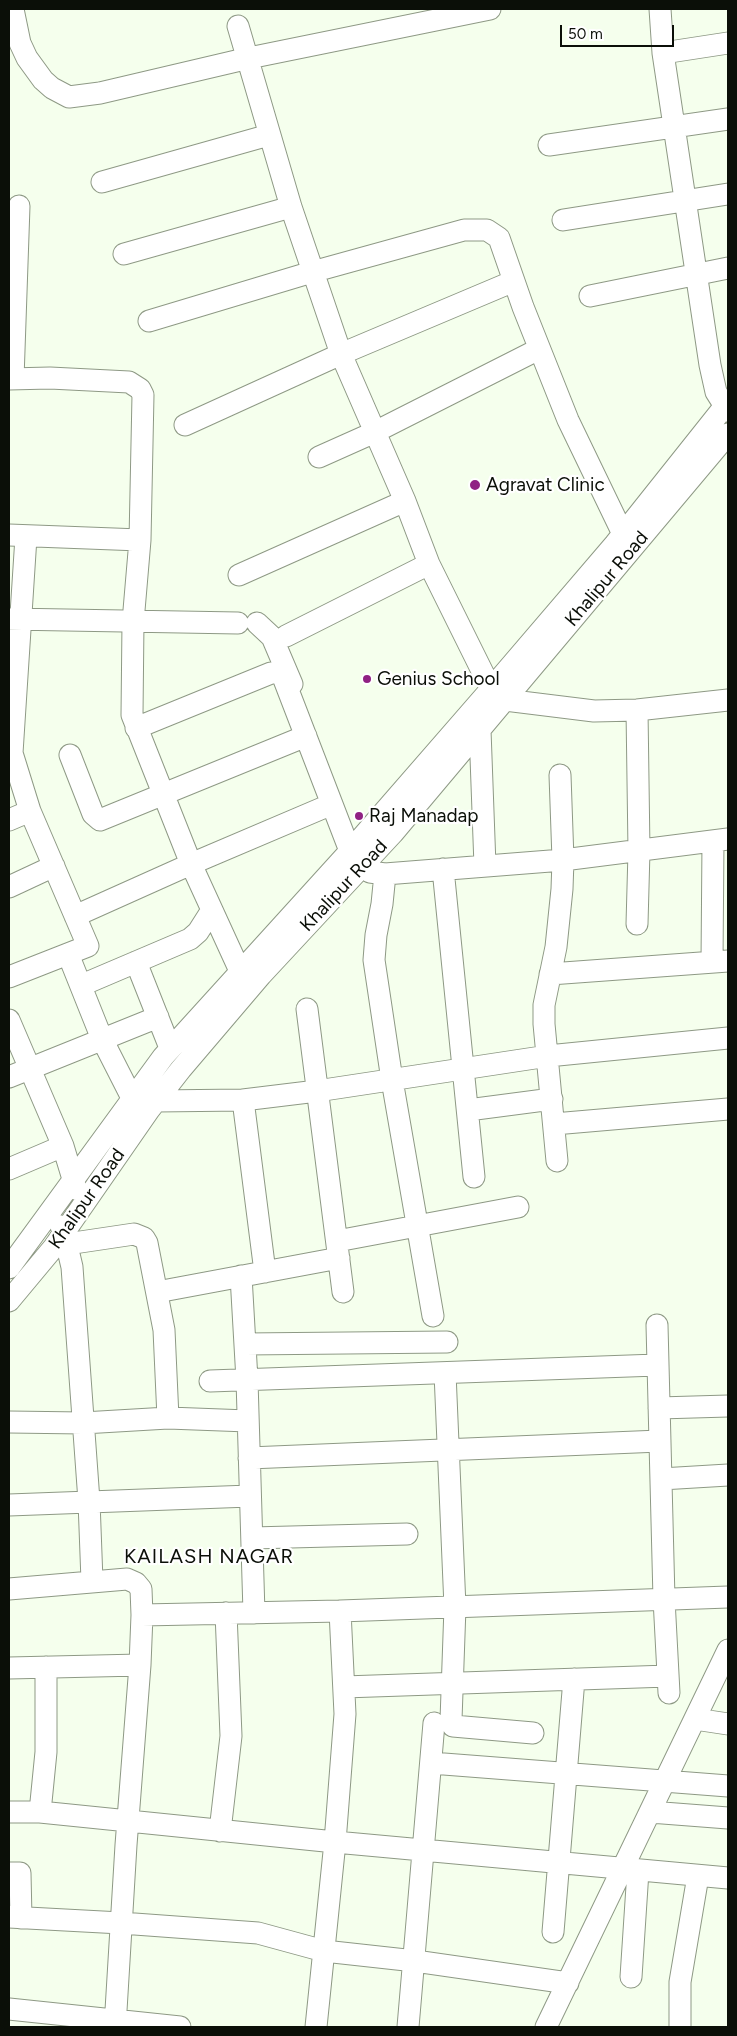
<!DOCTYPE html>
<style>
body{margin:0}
#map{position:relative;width:737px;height:2036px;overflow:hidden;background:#f5ffed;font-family:Figtree,sans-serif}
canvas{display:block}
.frame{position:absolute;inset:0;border:10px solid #0b0f08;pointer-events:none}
.scale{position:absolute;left:560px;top:25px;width:114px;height:22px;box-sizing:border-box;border:2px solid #0b0f08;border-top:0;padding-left:6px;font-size:15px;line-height:18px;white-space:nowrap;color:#0b0f08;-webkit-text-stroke:4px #fff;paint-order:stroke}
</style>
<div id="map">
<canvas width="737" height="2036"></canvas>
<div class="frame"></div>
<div class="scale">50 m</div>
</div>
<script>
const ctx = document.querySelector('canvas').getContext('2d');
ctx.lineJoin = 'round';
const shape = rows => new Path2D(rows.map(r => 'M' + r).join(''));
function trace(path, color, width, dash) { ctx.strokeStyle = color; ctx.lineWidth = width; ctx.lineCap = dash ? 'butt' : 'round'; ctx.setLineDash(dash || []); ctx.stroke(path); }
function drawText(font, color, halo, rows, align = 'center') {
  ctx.font = font + ' Figtree,sans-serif'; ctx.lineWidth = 4.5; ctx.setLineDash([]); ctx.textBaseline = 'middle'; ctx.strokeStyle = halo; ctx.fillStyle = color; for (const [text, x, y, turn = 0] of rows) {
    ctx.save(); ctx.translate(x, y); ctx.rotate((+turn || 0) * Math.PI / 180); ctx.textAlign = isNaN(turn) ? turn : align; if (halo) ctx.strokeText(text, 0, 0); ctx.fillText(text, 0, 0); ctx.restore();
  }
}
const minor = shape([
 [13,9,20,43,27,58,43,80,52,88,69,97,100,93,249,58,490,9],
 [660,9,663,53,710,365,716,392,728,411],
 [238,26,291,207,341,354,405,501,429,564,491,689,505,700,594,711,637,710,728,700],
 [663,53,728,43],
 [549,145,728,119],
 [102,182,269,135],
 [563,220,728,194],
 [124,254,291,207],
 [590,296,728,268],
 [149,321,312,272,464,230,487,230,499,238,523,307,568,420,623,534],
 [9,379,50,378,129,382,140,389,143,395,140,540,133,622,132,715,191,864,245,982],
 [13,379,19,206],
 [185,425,341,354,514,281],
 [319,457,375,432,539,349],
 [9,535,140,540],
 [239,575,405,501],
 [9,619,238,623],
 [257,623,272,637,292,684],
 [286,636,429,564],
 [136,728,271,673,280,673,283,677,350,851],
 [480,730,485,866],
 [70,755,93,814,100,820,306,736],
 [9,820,30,811],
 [443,869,474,1177],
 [370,872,385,874,563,860,728,839],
 [385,874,382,904,376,935,374,960,392,1080,433,1316],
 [9,887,54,866],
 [75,916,191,864,332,804],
 [637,924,639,851,637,710],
 [68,954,102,1039,132,1098,156,1101,243,1100,317,1091,548,1056,728,1038],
 [136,962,170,1048],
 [712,962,713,841],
 [550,974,728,961],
 [9,977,88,946,30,811,12,753,26,537],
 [82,985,190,939,198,932,212,910],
 [307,1009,343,1292],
 [9,1020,63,1146,76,1189],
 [9,1077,158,1017],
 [243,1100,265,1272],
 [468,1110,552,1099],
 [554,1124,728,1109],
 [557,1161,544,1024,544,1005,556,947,562,889,563,860,560,775],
 [9,1169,63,1146],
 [61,1226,64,1233,72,1267,89,1501,92,1581],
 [337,1241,518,1207],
 [67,1244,134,1234,144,1238,147,1243,164,1330,168,1418],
 [9,1268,163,1057,350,851,491,689,615,544,728,402],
 [241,1276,247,1380,254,1613],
 [157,1292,339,1258],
 [9,1301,54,1247,149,1110,181,1069,261,975,393,833,728,434],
 [657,1325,664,1599,669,1693],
 [245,1344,447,1342],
 [445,1373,455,1607,451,1720,453,1726,533,1733],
 [210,1381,657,1365],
 [659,1408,728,1406],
 [9,1422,83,1423,168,1418,248,1421],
 [249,1458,660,1441],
 [661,1479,728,1475],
 [9,1505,250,1496],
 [252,1538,407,1534],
 [9,1589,127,1579,136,1583,141,1589,142,1615,140,1665,126,1845,115,2027],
 [142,1615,340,1611,728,1597],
 [9,1668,140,1665],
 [344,1687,668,1676],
 [695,1719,728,1724],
 [431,1763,728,1786],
 [9,1812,40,1812,335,1842,728,1878],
 [40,1812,46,1752,46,1667],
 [650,1812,728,1818],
 [220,1831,231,1736,226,1613],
 [9,1873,20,1873,21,1918],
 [9,1917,121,1923,258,1933,324,1951,415,1961,568,1983],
 [553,1932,574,1679],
 [631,1977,638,1871],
 [9,2009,180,2027],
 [316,2027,335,1842,345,1714,340,1611],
 [408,2027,434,1723],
 [546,2027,728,1650],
 [680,2027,680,1982,698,1876]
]);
trace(minor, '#8e9985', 23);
trace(minor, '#fff', 21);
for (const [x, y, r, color] of [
 [475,485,6,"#902183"],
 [367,679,5,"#902183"],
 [359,816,5,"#902183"]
]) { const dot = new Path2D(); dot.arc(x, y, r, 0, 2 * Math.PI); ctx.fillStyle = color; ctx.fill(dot); trace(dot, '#fff', 2); }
drawText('19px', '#0b0f08', '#fff', [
 ["Agravat Clinic",486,485],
 ["Genius School",377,679],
 ["Raj Manadap",369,816]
], 'left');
drawText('19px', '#0b0f08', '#fff', [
 ["Khalipur Road",607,579,-50],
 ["Khalipur Road",344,886,-47],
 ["Khalipur Road",87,1199,-55]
]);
ctx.letterSpacing = '1px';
drawText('20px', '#0b0f08', '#fff', [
 ["KAILASH NAGAR",209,1557]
]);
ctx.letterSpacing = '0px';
</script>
